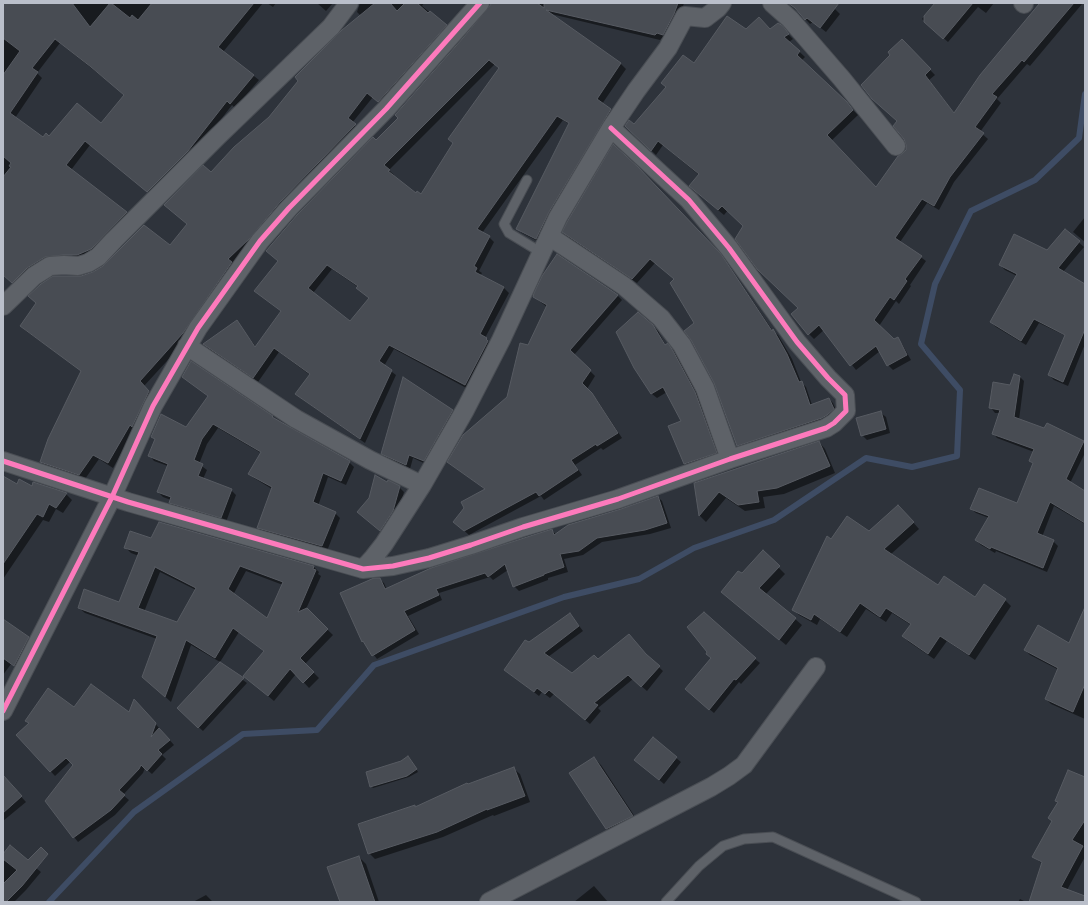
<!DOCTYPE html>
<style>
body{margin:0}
#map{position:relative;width:1088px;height:905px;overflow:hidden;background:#2e333b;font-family:"Nunito Sans",sans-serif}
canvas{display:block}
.frame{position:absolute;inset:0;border:4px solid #babfca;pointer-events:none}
</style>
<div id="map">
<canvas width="1088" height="905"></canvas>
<div class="frame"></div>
</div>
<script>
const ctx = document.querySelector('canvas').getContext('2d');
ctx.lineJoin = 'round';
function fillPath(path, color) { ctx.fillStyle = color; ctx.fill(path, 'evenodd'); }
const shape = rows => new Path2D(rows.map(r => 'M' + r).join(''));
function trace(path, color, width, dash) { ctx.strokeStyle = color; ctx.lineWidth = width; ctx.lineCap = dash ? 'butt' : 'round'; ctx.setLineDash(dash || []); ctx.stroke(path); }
fillPath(shape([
 [3,3,263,3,223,52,259,80,235,108,232,105,193,156,153,196,90,145,71,170,132,217,96,253,77,260,72,255,69,231,37,269,18,287,4,276,3,277],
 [60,43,125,95,101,124,50,138,43,138,15,118,42,78,37,73],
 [267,3,276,3,273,7],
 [317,3,333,3,326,11],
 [360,3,424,3,422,6,451,30,384,106,373,97,352,123,360,130,188,338,144,386,153,396,113,468,99,459,85,479,46,467,41,462,82,371,26,331,21,326,78,277,170,246,188,224,211,173,269,118,361,16,357,12],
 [493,3,684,3,679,19,668,40,662,38,660,40,551,14,621,64,626,69,602,104,616,115,541,243,522,233,517,229,569,124,563,120,482,233,489,237,494,242,479,271,482,273,480,276,504,288,509,293,485,338,491,344,470,390,394,349,384,366,396,375,365,443,302,399,297,394,310,375,279,352,258,382,209,349,204,344,241,327,256,347,281,311,261,295,376,142,400,118],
 [495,64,500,68,449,139,454,144,421,195,416,194,393,176,394,175,389,170],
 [332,269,358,287,370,298,351,322,313,293],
 [795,3,829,3,840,14,826,32,813,22,810,24,796,9],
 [936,3,994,3,986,13,978,7,948,42,922,19],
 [1039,3,1082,4,1030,66,1027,64,997,99,1001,103,980,132,988,139,954,182,939,210,927,203,900,242,926,261,910,285,911,286,899,304,896,301,879,326,894,340,897,339,902,344,911,360,893,370,888,365,880,351,856,370,824,330,814,339,809,334,800,308,744,226,728,210,724,215,695,191,699,175,663,145,656,155,631,131,634,125,694,64,746,30,770,31,787,33,793,39,789,42,805,57,801,61,846,103,858,115,831,141,876,188,907,151,907,145,898,121,892,55,902,41,935,75,929,80,955,114,1040,4],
 [1085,217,1085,242,1073,232],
 [1065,230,1084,247,1063,272,1085,290,1085,344,1068,386,1054,380,1049,375,1066,336,1039,323,1026,345,996,327,991,322,1017,276,1005,270,1000,265,1047,251],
 [564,232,725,260,773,331,778,335,792,359,801,382,806,387,812,405,829,399,833,403,838,414,826,423,742,450,737,445,695,323,675,279,655,263,637,283,568,237],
 [543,277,566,353,567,354,618,296,622,300,574,355,595,376,587,389,597,400,622,438,603,450,601,448,575,465,582,475,544,500,541,496,469,535,459,526,486,490,454,467,507,397,529,346,547,307,534,297],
 [653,326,658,331,666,346,672,349,677,356,700,398,720,457,690,468,685,464,683,421,667,392,657,398,652,394,635,367],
 [183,377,272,417,276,420,349,462,354,467,346,485,328,477,318,506,335,513,340,518,327,551,263,533,259,528,272,489,254,478,250,474,261,453,218,428,207,444,199,464,207,470,203,479,231,490,236,495,226,522,175,507,170,502,171,500,163,497,158,492,168,466,154,461,150,456,156,440,152,437,186,428,209,397],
 [1020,377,1024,381,1019,420,1083,442,1085,444,1085,453,1070,483,1085,492,1085,524,1054,506,1042,537,1053,541,1058,546,1047,572,996,551,995,553,981,545,976,540,989,518,976,513,971,509,1017,504,1033,464,1030,461,1034,452,997,438,993,433,1000,413,995,413,991,408],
 [452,411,456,416,428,465,413,458,410,469,387,458,382,453],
 [881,413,886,417,890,433,867,440,862,435],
 [819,442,825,449,835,473,784,494,763,497,765,508,745,511,726,498,706,522,700,516,695,484],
 [3,477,17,485,66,494,72,500,63,513,56,509,49,522,43,520,3,579],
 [399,487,404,492,397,516,385,535,358,512],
 [658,497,662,501,671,528,650,534,602,542,583,555,564,559,568,572,548,578,548,580,519,591,514,586,508,570,493,580,490,577,439,593,442,600,408,616,419,634,377,659,363,641,379,579,384,583,387,590,552,531,556,534],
 [904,512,919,529,891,554,938,586,975,598,1005,600,1011,606,975,660,947,641,934,659,909,642,903,636,911,625,892,613,886,622,866,609,847,637,820,619,817,625,799,615,793,609,831,540,869,532],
 [151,539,314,567,319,572,318,574,321,576,306,609,333,635,305,664,319,678,309,688,296,674,274,701,244,676,265,652,239,632,220,662,191,645,171,702,149,682,157,639,85,613,79,608,120,603,139,556,131,553,126,548],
 [246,571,283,585,267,620,233,595],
 [160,572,196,590,178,624,144,612],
 [763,552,785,574,766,594,802,625,786,645,722,592,742,575],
 [570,614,583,631,548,657,572,674,599,660,629,635,649,658,663,671,647,691,633,679,598,708,601,711,590,724,554,694,550,698,542,692,539,696,505,670,529,644],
 [1085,614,1085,719,1051,704,1046,699,1059,670,1030,655,1025,650,1070,644],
 [3,620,33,642,19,669,11,664,3,675],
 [712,659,755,659,760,663,741,684,739,682,714,713,691,694],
 [220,663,247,683,203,731,183,713],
 [138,704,174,745,162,755,166,759,152,774,145,768,143,773,123,795,129,800,115,815,78,842,74,837,75,765,71,761,55,776,17,735,30,724,26,721,75,709,130,714],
 [653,739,681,762,664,784,636,760],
 [594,758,601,765,639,823,614,836,607,829,571,773],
 [410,759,418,772,409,777,373,788,371,786],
 [514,769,520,774,530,802,494,816,493,815,443,837,375,859,369,853,416,808],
 [1085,778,1085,857,1067,890,1085,897,1085,902,1030,902,1043,864,1033,857,1053,822,1059,804,1056,801],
 [14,789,26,802,3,821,3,790],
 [10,847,41,872,26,890,14,902,5,902,3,899,3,855],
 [359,857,366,864,379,902,341,902],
 [594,886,608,902,574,902],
 [206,895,213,902,193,902],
 [1020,899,1026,902,1018,902]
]), '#0007');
trace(shape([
 [49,902,134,812,243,734,317,730,374,665,564,597,639,579,694,548,774,520,866,458,912,467,957,456,960,390,921,344,935,284,971,211,1035,180,1079,138,1085,94]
]), '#3e4c64', 6);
const building = shape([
 [3,3,72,3,90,27,110,3,111,3,130,18,132,15,138,20,152,3,254,3,218,47,254,75,230,104,227,101,188,151,147,192,85,141,66,165,127,212,91,249,77,255,63,255,45,257,27,268,12,283,3,275,3,177,11,167,9,166,11,163,3,156,3,75,20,51,3,38,3,3],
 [55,39,91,67,124,95,101,123,77,103,49,136,46,133,43,137,10,113,38,72,32,68,55,39],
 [375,3,390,3,397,11,405,3,417,3,428,13,430,11,447,25,378,102,367,93,348,118,356,124,281,201,250,238,228,259,232,262,183,333,140,381,149,391,132,427,130,425,108,463,93,455,79,475,40,462,48,439,81,371,20,326,36,303,28,296,41,284,53,276,81,276,93,272,103,266,144,225,170,245,187,224,164,205,203,165,211,172,234,147,269,117,298,81,295,77,342,30,375,3],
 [492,3,537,3,544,8,544,3,678,3,674,14,663,35,657,33,655,35,546,10,621,63,597,99,611,109,549,212,536,239,516,229,569,123,557,116,477,229,490,236,474,266,477,268,475,272,504,287,480,334,487,338,486,339,488,341,465,385,389,345,379,361,392,370,360,439,295,394,310,374,274,348,253,378,203,344,237,320,255,347,281,311,254,291,278,261,266,251,297,215,373,137,376,140,398,118,395,115,463,38,492,3],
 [489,60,499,68,448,139,453,143,421,194,417,191,416,193,388,171,390,170,384,165,489,60],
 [327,265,358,286,356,288,369,298,350,321,308,288,327,265],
 [788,3,839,3,820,28,807,18,805,20,795,8,788,3],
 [935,3,973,3,943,39,924,22,924,16,935,3],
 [1038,3,1074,3,1024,62,1022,60,992,94,997,97,975,127,984,133,950,177,934,206,922,199,895,238,922,256,905,279,907,281,894,300,890,297,874,320,894,339,898,337,907,355,887,366,876,346,850,366,819,325,808,335,791,314,798,308,757,269,735,239,743,226,722,206,718,210,689,186,699,174,658,141,651,151,625,126,629,120,634,124,666,87,661,83,683,55,694,63,727,16,746,29,759,17,770,29,778,23,783,26,789,34,784,37,800,51,797,55,847,102,853,110,827,135,876,187,898,156,902,154,906,150,906,145,904,139,893,126,897,121,872,99,861,85,890,55,888,52,902,39,931,69,925,75,954,113,980,75,1039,4,1038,3],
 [613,144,638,167,721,254,772,331,773,329,787,354,799,382,802,381,810,405,829,398,834,409,827,415,822,418,737,446,714,383,691,340,684,331,694,323,670,283,674,279,650,259,632,279,562,232,567,222,613,144],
 [1065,229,1080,241,1058,268,1085,284,1085,329,1063,382,1048,375,1065,335,1034,319,1021,341,990,322,1017,274,999,265,1014,234,1047,250,1065,229],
 [557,254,618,295,570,350,591,370,582,383,592,393,618,433,597,446,596,444,571,460,578,470,539,496,536,492,464,531,453,522,464,508,461,502,485,489,447,462,463,435,507,397,520,343,528,345,547,305,533,297,534,293,542,276,557,254],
 [638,312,653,325,665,345,668,343,673,351,695,392,717,453,684,464,668,426,681,421,663,387,651,394,634,368,616,332,638,312],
 [191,361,273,416,272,417,350,461,341,481,323,473,313,502,336,512,322,546,257,528,272,487,248,474,261,452,213,424,202,439,194,460,203,464,198,476,232,489,221,518,169,503,171,497,157,492,168,464,148,456,155,439,151,437,161,414,186,427,208,396,182,377,191,361],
 [1014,374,1020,376,1014,417,1044,428,1047,423,1084,441,1066,479,1085,491,1085,523,1050,502,1037,533,1054,540,1043,568,991,547,990,549,975,540,989,516,970,509,979,488,1017,503,1033,463,1029,461,1034,449,992,434,1000,410,989,408,993,382,1010,385,1014,374],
 [403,377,453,410,424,461,409,455,406,465,381,454,403,377],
 [881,411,886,429,861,436,856,418,881,411],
 [819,441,830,466,777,488,757,491,759,502,738,505,719,492,699,516,694,483,819,441],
 [375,475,387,482,388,480,400,486,393,511,380,531,357,512,369,498,375,475],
 [3,476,17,484,19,479,32,486,33,482,67,493,56,508,49,504,43,517,37,514,3,564,3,476],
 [658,496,667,523,645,530,597,538,579,551,560,554,564,567,544,574,544,575,513,587,505,564,488,577,485,573,436,589,439,595,404,611,415,630,372,656,363,641,362,642,340,593,374,578,380,578,385,589,431,568,552,529,554,535,568,525,621,509,658,496],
 [898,505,914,522,884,549,938,585,944,576,975,597,984,584,1006,599,969,655,940,636,928,654,902,636,911,624,886,608,880,617,860,603,840,632,814,614,811,620,792,610,827,536,831,539,847,516,869,531,898,505],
 [159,522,314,566,313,569,316,570,298,612,307,608,328,629,300,658,314,672,303,683,290,669,268,696,243,676,264,651,233,628,215,658,186,640,165,697,142,677,157,636,78,608,84,589,119,602,139,552,124,548,130,531,151,538,159,522],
 [240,566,283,582,267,618,228,589,240,566],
 [155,567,196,588,177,622,138,608,155,567],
 [763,550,780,566,759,588,796,618,779,640,721,592,738,571,742,573,763,550],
 [1085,607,1085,684,1073,712,1045,699,1058,668,1024,650,1038,625,1069,643,1085,607],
 [704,612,756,658,736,680,734,679,709,710,685,689,711,658,706,654,707,652,687,627,704,612],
 [570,613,579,626,544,653,572,673,594,655,598,659,629,634,646,654,660,666,641,687,628,675,594,703,598,705,585,720,549,690,545,694,537,688,534,692,504,670,525,640,529,642,570,613],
 [3,619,29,637,14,666,3,658,3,619],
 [220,662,244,678,198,728,177,708,220,662],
 [91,684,129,712,134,699,156,723,151,737,159,728,170,740,158,750,162,754,147,771,141,765,139,769,119,790,125,795,111,810,73,838,45,801,73,765,66,758,50,772,16,735,29,723,25,721,48,688,74,707,91,684],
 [653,737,677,757,659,780,634,760,653,737],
 [408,756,417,769,407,776,370,787,366,772,401,761,408,756],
 [594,757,633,816,606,829,569,773,594,757],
 [514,767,525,796,487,810,487,809,437,832,368,854,358,824,415,805,415,807,467,783,468,784,514,767],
 [1068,770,1085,777,1085,820,1072,840,1083,846,1061,887,1085,896,1085,902,1029,902,1042,862,1032,857,1052,821,1048,818,1058,802,1055,801,1068,770],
 [3,775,22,796,3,813,3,775],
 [10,845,28,860,41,847,48,854,22,886,6,902,3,902,3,884,17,870,3,859,3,854,10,845],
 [359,856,375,902,340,902,327,867,359,856]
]);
fillPath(building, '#484c53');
trace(building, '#575b62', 1);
const service = shape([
 [527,180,504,224,509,233,542,253],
 [666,902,699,866,723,846,744,839,773,837,916,902]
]);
const minor = shape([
 [772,3,790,19,842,79,896,146],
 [1023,3,1024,4],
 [549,236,624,286,661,318,682,345,705,388,730,459],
 [3,306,34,276,50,266,64,265,78,266,88,263,98,257,114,240,217,137,331,27,349,3],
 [187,346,296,419,370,460,422,485],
 [3,461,128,502,363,569,393,566,429,558,471,545,523,527,618,499,730,459,826,428,834,423,846,411,845,395,828,378,797,342,729,248,689,200,611,128],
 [363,569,373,558,384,544,422,485,465,410,501,340,558,217,611,128,636,91,668,48,685,16,705,18,718,8,722,3],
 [3,711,112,497,153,406,198,328,260,241,289,208,386,109,480,3],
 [489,902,711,787,729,776,744,765,816,667]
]);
trace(service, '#4a4e54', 11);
trace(minor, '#4a4e54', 20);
trace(service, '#5e6268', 9);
trace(minor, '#5e6268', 18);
trace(shape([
 [3,461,128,502,363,569,393,566,429,558,471,545,523,527,618,499,730,459,826,428,834,423,846,411,845,395,828,378,797,342,729,248,689,200,611,128],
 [3,711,112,497,153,406,198,328,260,241,289,208,386,109,480,3]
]), '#fd7abc', 5);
</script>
